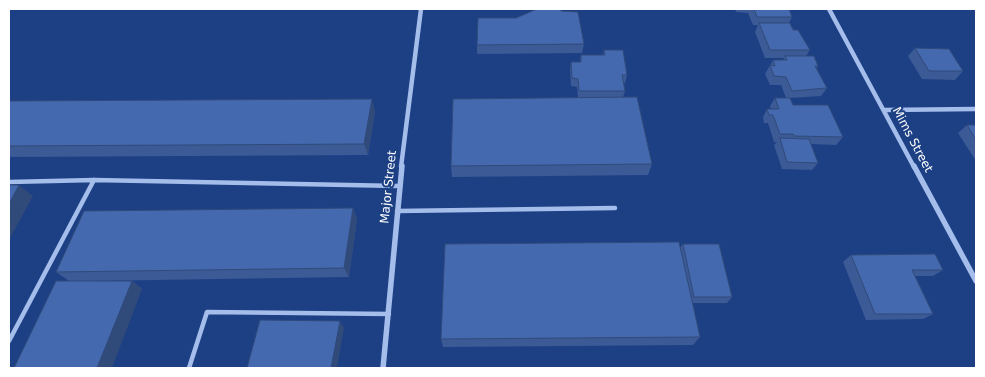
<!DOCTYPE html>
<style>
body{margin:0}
#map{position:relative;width:985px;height:377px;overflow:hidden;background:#1d4085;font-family:"DejaVu Sans",sans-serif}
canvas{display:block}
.frame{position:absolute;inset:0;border:10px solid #fff;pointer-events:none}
</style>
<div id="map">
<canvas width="985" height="377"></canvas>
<div class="frame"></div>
</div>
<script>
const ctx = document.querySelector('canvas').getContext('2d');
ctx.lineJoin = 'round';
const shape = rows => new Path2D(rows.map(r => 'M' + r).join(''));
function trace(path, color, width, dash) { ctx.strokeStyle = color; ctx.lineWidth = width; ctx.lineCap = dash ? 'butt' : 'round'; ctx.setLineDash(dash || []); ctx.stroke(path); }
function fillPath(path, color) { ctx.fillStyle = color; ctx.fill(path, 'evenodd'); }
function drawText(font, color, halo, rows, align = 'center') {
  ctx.font = font + ' "DejaVu Sans",sans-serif'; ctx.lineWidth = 4; ctx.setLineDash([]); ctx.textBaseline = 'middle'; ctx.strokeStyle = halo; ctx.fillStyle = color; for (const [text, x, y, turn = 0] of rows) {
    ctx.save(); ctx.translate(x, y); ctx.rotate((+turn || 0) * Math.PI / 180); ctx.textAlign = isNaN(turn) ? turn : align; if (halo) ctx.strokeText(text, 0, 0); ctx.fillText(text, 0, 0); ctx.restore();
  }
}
trace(shape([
 [9,182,94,180,399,186],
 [397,211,615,208],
 [9,341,94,180],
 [189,368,207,312,389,314]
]), '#a4bdeb', 4.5);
trace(shape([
 [829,9,914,167],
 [884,110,976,109],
 [401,167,421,9]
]), '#a4bdeb', 4.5);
trace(shape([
 [914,166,976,281],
 [383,368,402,166]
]), '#a4bdeb', 5.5);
fillPath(shape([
 [735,9,789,9,792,17,789,23,810,50,806,56,818,66,816,69,827,88,821,96,790,98,793,105,843,137,836,145,811,144,818,163,812,170,782,169,774,145,777,142,774,142,768,123,764,123,763,117,767,109,771,109,770,106,775,98,786,98,781,85,770,85,765,74,773,60,783,60,784,58,765,58,755,32,758,25,753,25,748,13,736,12],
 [561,11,584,44,582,53,477,54,477,45,516,18],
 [915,48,963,71,955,80,922,79,908,56],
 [604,50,627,75,625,83,624,83,625,91,623,97,652,164,648,175,452,177,451,166,578,98,577,87,571,86,570,70,571,62,580,62,581,55,603,55],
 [9,101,375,111,368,155,9,157],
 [967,125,976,125,976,161,958,133],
 [353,208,357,219,349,277,90,281,132,281,142,289,69,281,56,272],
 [683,244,732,297,727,303,692,303,700,337,693,345,443,347,441,339,680,248],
 [851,255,943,270,933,276,915,276,933,314,923,319,866,320,843,262]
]), '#3b5a96');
fillPath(shape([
 [372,99,375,111,368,155,364,144],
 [19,185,33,196,9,240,9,204],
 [353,208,357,219,349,277,344,268],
 [132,281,142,289,112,368,97,368],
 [340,321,344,328,337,368,331,368]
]), '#304a7a');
const building = shape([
 [537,9,561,9,561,11,578,12,584,44,477,45,478,18,516,18,537,9],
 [754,9,789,9,792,17,757,17,754,9],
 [759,23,790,23,793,30,798,30,810,50,770,50,759,23],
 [915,48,949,49,963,71,929,71,915,48],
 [604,50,623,50,627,75,622,75,625,91,579,91,578,79,572,78,571,62,581,62,581,55,605,55,604,50],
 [785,56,814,56,818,66,815,66,827,88,792,91,786,77,774,76,770,65,775,66,773,60,787,60,785,56],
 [637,97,652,164,451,166,453,99,637,97],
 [775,98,790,98,793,105,828,105,843,137,794,136,793,134,780,134,773,115,769,115,767,109,779,109,775,98],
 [372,99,364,144,9,146,9,101,372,99],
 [967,125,976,125,976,140,967,125],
 [780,138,809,139,818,163,787,162,780,138],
 [9,185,19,185,9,204,9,185],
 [353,208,344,268,56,272,84,211,353,208],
 [679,242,700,337,441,339,445,244,679,242],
 [683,244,719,244,732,297,694,297,683,244],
 [935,254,943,270,912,270,933,314,875,314,851,255,935,254],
 [56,281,132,281,97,368,14,368,56,281],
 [260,320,340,321,331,368,247,368,260,320]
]);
fillPath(building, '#4569ae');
trace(building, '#304a7a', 1);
drawText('12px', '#fff', '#1d4085', [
 ["Mims Street",912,140,62],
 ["Major Street",389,187,-84]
]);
</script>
